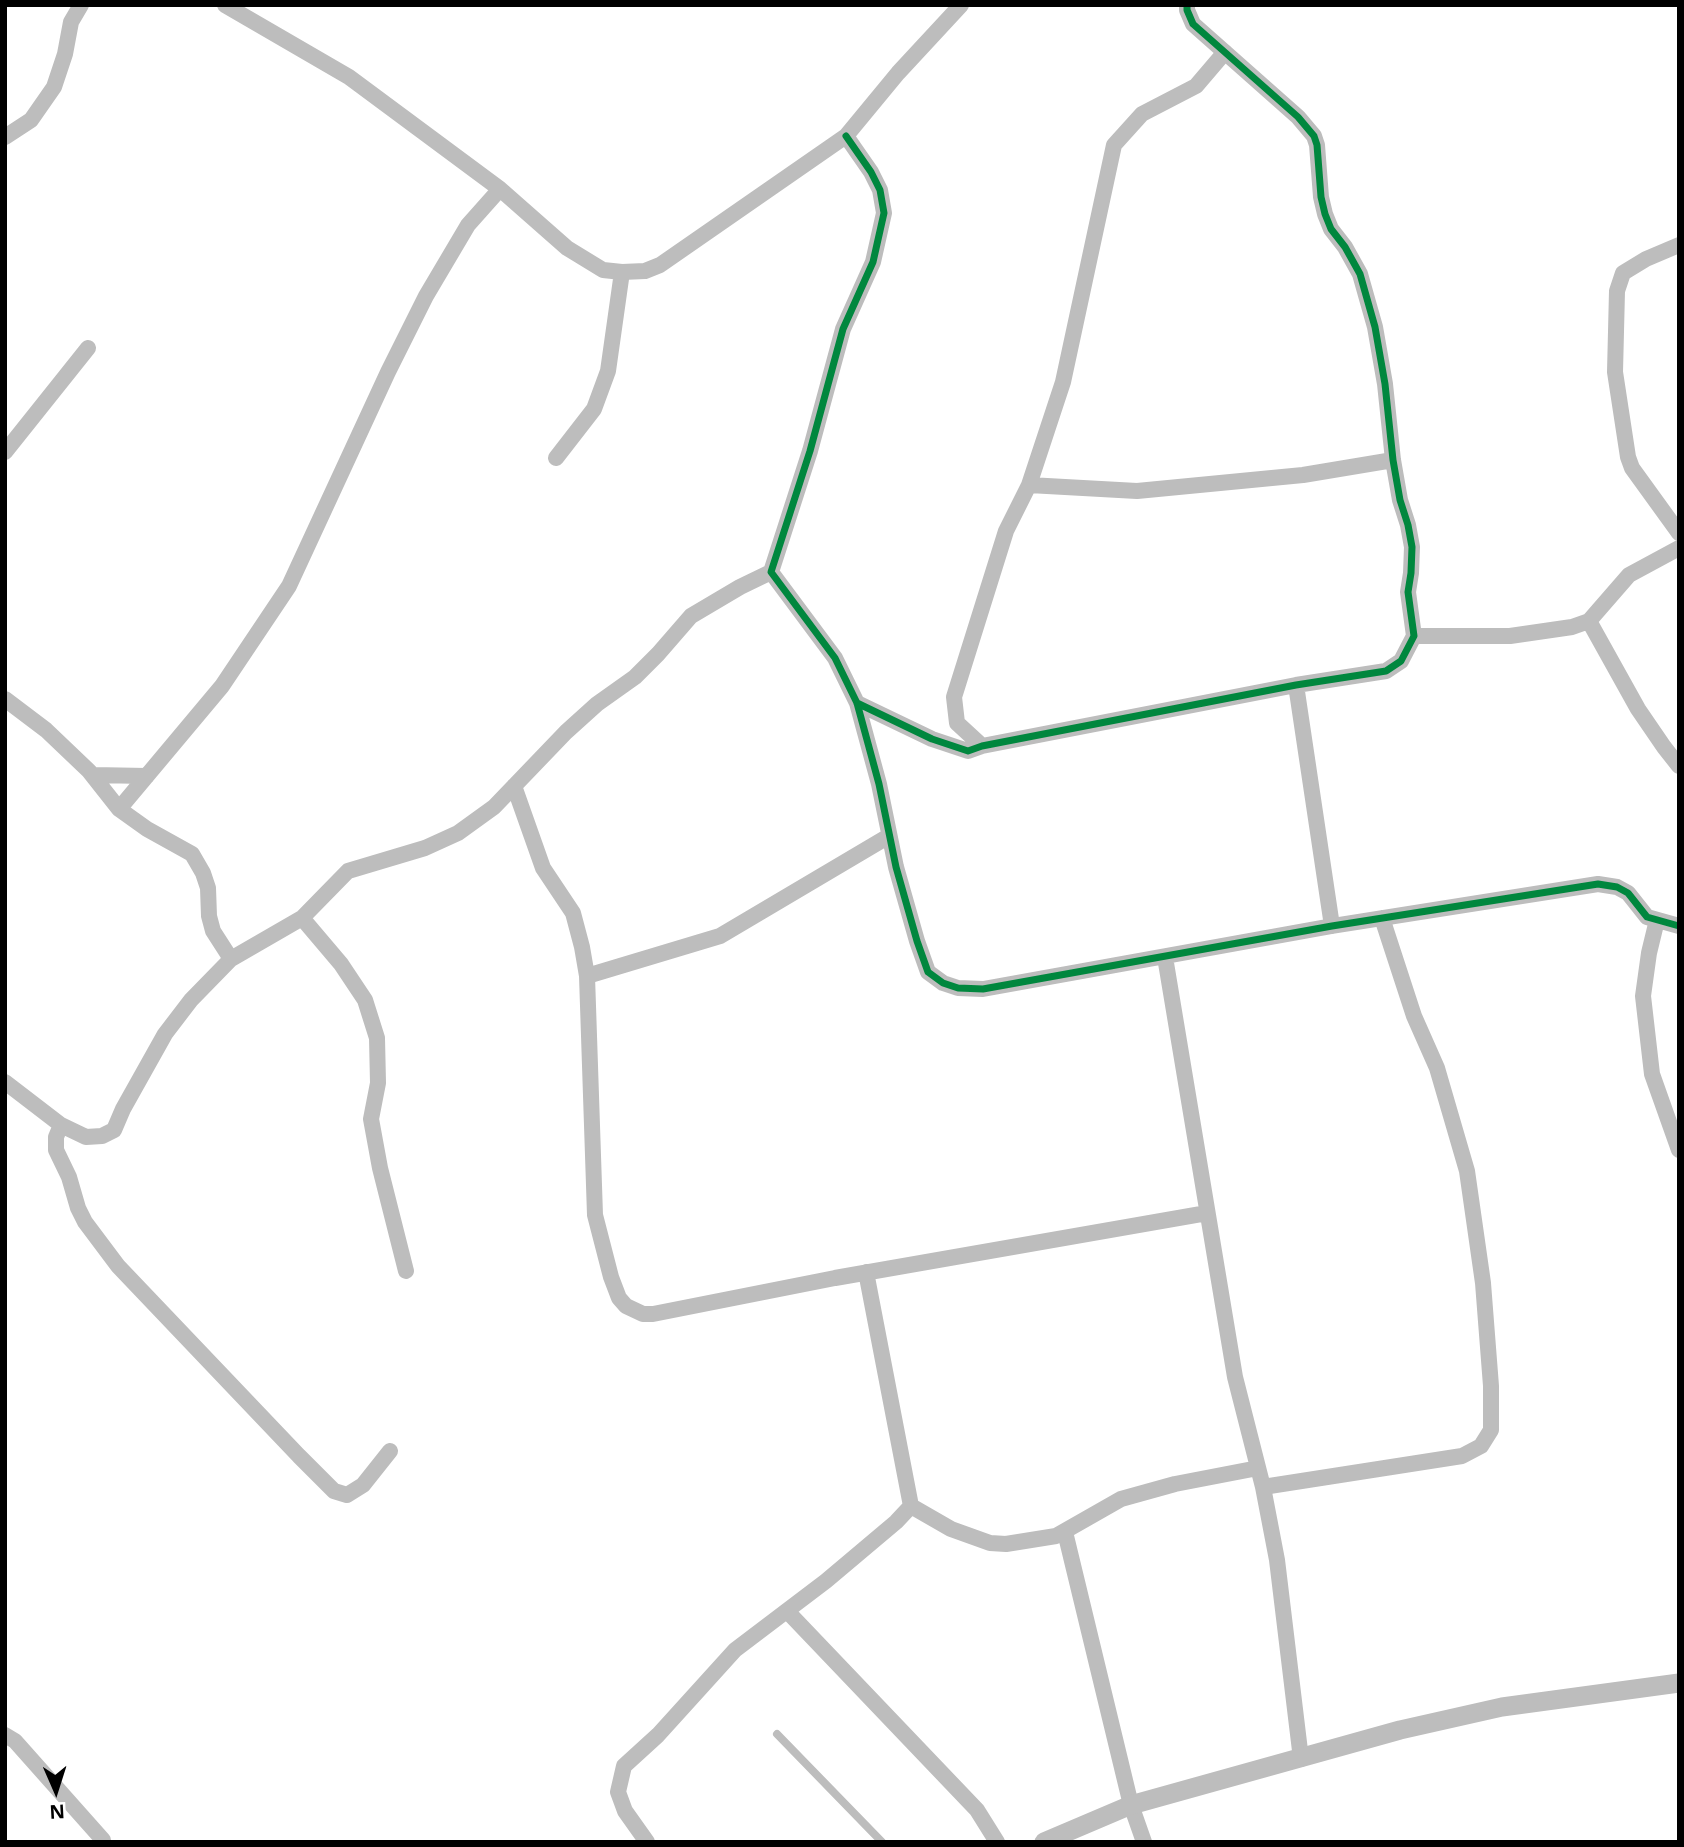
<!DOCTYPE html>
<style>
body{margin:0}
#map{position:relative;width:1684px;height:1847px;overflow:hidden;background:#fff;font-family:"Open Sans",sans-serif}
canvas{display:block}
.frame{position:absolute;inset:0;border:7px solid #000;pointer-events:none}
.north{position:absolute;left:21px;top:1756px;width:70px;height:70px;-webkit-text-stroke:5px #fff;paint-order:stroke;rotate:177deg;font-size:19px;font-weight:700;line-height:28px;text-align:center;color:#000}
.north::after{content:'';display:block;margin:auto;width:24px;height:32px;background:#000;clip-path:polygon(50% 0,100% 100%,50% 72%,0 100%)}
</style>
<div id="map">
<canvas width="1684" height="1847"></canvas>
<div class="frame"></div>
<div class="north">N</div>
</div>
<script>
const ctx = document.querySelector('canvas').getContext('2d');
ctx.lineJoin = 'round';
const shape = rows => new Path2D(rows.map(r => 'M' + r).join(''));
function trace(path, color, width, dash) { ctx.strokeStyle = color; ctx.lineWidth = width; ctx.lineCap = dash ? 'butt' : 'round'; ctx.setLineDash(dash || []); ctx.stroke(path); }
trace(shape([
 [777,1734,882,1842]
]), '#bdbdbd', 8);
trace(shape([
 [225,5,349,77,500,189,567,248,603,270,622,272,645,271,660,265,846,136,898,73,961,5],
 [846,136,871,172,880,190,884,213,873,262,843,329,810,451,771,572,835,658,857,703,879,784,896,867,917,941,928,972,943,983,958,988,983,989,1332,926,1598,884,1617,887,1628,893,1647,917,1679,926],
 [5,137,31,120,54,87,65,54,71,22,81,5],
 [1679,245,1646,259,1623,273,1617,291,1615,372,1628,457,1632,468,1679,533],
 [5,452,88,348],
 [556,458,594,409,608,371,622,272],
 [1029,485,1137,491,1303,475,1393,460],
 [1589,621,1638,709,1664,747,1679,766],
 [1414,636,1510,636,1572,627,1589,621,1629,575,1679,548],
 [1296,685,1332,926],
 [5,699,46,730,89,771,119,809,147,829,192,854,203,873,208,888,209,916,213,931,231,959],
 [857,703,932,739,968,751,982,746,1296,685,1386,671,1401,661,1414,636,1408,592,1411,573,1412,547,1408,525,1400,500,1393,460,1385,384,1375,327,1360,274,1345,247,1331,229,1325,214,1321,197,1317,145,1314,136,1298,117,1193,24,1187,10,1187,5],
 [982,746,957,723,954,697,1006,531,1029,485,1063,382,1114,145,1142,114,1196,86,1225,52],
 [93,775,147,776],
 [514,786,543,868,573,913,582,947,587,976,595,1215,611,1277,619,1298,626,1306,643,1314,653,1314,835,1278,1207,1213],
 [119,809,222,686,289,586,388,372,426,296,468,225,500,189],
 [302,918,341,964,365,1000,377,1038,378,1083,371,1119,380,1168,406,1271],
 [1657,920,1649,953,1643,996,1652,1074,1679,1150],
 [1165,957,1235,1377,1263,1487,1277,1560,1301,1759],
 [587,976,720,936,889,836],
 [5,1082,61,1125,86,1137,102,1136,114,1130,123,1109,165,1034,191,1000,231,959,302,918,348,871,425,848,458,833,494,807,566,732,597,704,635,677,658,654,691,616,740,587,771,572],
 [61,1125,56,1137,56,1150,69,1177,78,1208,85,1222,118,1266,299,1456,334,1491,347,1495,363,1485,390,1451],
 [866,1272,911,1506],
 [1263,1487,1462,1456,1481,1446,1491,1430,1491,1386,1483,1283,1467,1171,1437,1068,1414,1016,1382,918],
 [911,1506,951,1529,990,1543,1006,1544,1056,1536,1121,1499,1175,1484,1258,1468],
 [1065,1532,1131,1805,1144,1842],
 [787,1611,977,1810,997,1842],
 [5,1735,15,1741,103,1840],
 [647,1842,625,1811,618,1792,624,1766,658,1735,735,1650,826,1581,896,1522,911,1506]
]), '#bdbdbd', 16);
trace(shape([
 [1044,1842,1131,1805,1400,1730,1502,1707,1679,1683]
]), '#bdbdbd', 19);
trace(shape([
 [846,136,871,172,880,190,884,213,873,262,843,329,810,451,771,572,835,658,857,703,879,784,896,867,917,941,928,972,943,983,958,988,983,989,1332,926,1598,884,1617,887,1628,893,1647,917,1679,926],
 [857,703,932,739,968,751,982,746,1296,685,1386,671,1401,661,1414,636,1408,592,1411,573,1412,547,1408,525,1400,500,1393,460,1385,384,1375,327,1360,274,1345,247,1331,229,1325,214,1321,197,1317,145,1314,136,1298,117,1193,24,1187,10,1187,5]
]), '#00873e', 7);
</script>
